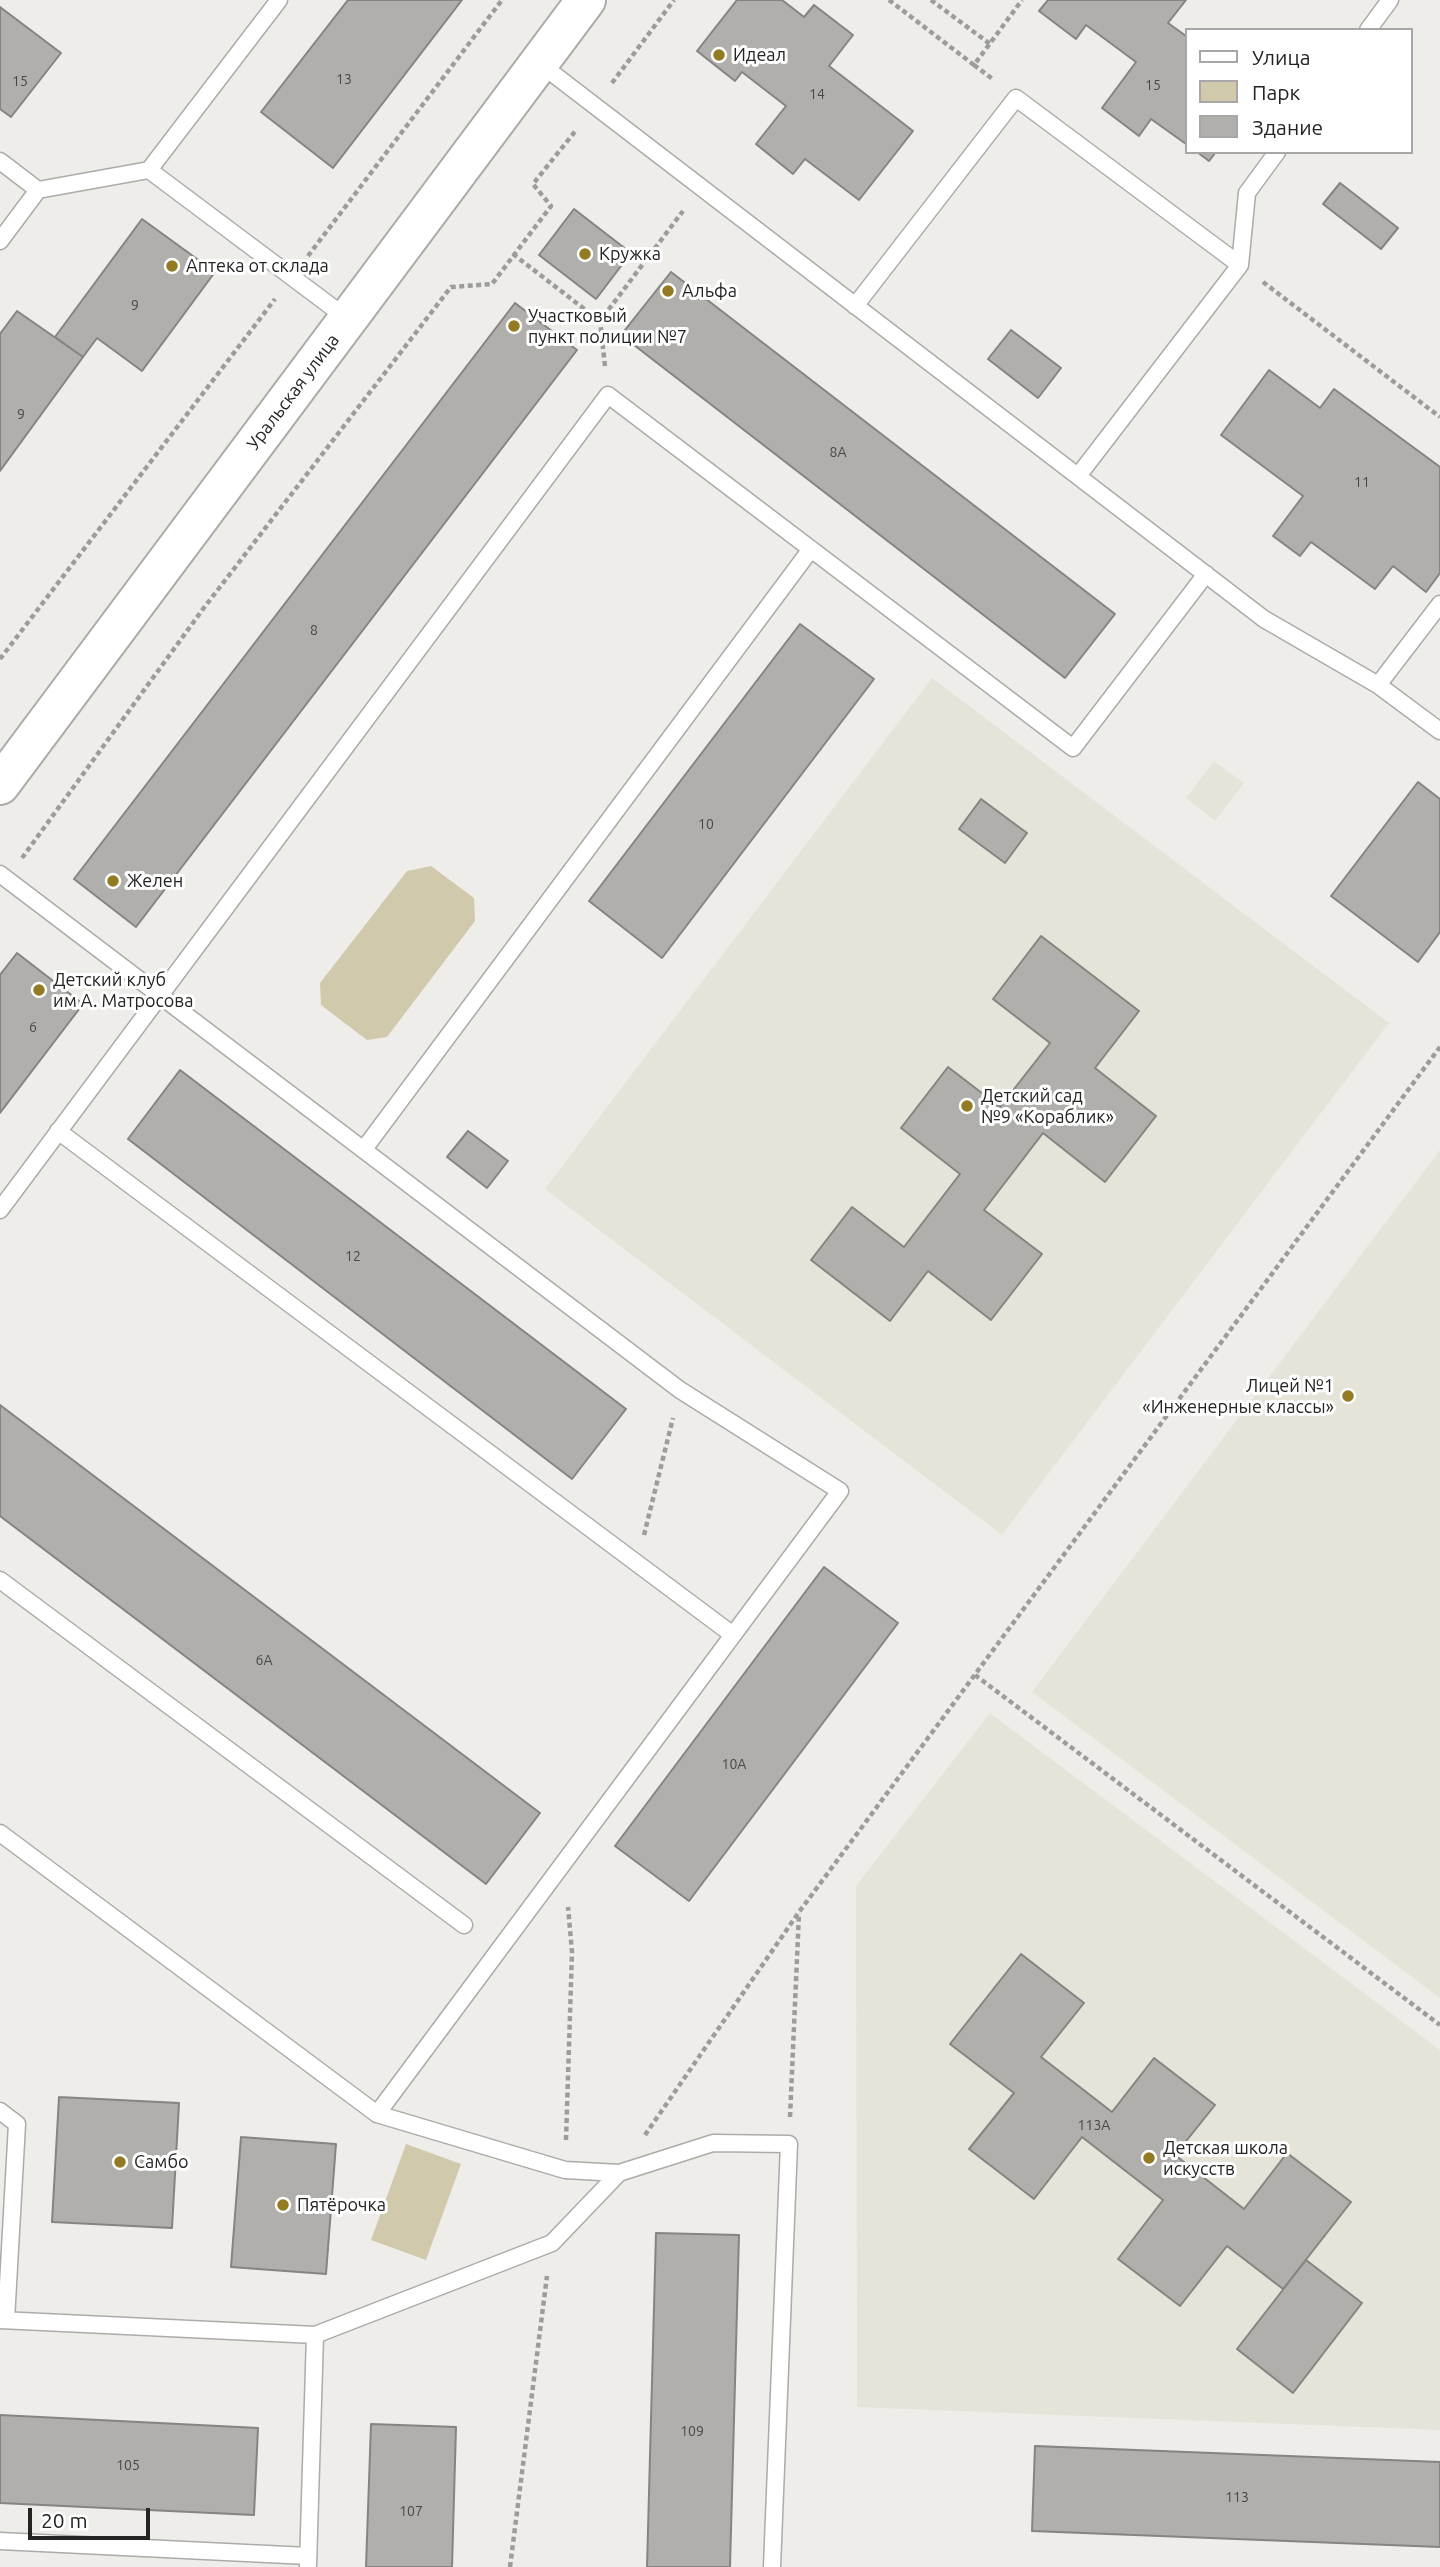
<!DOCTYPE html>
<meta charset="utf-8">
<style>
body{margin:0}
#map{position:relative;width:1440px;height:2567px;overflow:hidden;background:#eeedea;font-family:Ubuntu,sans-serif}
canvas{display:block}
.legend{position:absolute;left:1185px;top:28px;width:228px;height:126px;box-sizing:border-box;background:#fff;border:2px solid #a7a7a7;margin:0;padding:9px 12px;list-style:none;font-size:21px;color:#242423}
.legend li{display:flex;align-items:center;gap:14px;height:35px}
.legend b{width:35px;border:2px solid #a7a7a7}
.scale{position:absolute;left:28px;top:2508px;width:122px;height:32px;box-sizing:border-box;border:4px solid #242423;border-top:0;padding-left:9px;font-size:21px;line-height:24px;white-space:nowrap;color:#242423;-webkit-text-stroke:5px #fff;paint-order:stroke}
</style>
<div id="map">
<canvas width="1440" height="2567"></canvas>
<ul class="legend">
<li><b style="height:9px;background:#fff"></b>Улица</li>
<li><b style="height:19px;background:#d1c9ac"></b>Парк</li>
<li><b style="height:19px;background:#b0afac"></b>Здание</li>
</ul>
<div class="scale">20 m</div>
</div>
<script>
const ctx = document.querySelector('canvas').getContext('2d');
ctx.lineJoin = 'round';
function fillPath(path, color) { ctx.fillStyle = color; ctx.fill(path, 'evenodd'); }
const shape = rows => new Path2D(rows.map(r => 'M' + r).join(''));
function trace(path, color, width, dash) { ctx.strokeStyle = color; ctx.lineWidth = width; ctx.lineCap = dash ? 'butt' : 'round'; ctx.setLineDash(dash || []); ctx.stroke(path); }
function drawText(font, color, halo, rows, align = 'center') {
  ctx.font = font + ' Ubuntu,sans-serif'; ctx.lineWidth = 6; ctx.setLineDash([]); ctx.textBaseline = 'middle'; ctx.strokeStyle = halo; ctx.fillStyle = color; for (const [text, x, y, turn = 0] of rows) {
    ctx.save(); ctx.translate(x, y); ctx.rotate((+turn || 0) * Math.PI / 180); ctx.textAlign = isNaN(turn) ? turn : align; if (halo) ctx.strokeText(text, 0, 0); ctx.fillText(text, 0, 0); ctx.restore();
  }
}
fillPath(shape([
 [932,678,1389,1023,1002,1535,545,1189],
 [1214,761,1244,783,1215,821,1186,798],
 [1440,1150,1440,1998,1032,1692],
 [990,1713,1440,2050,1440,2430,857,2407,856,1886]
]), '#e6e3d9');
fillPath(shape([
 [431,866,474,898,475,921,387,1037,367,1040,321,1005,320,983,407,871],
 [406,2144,461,2164,426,2260,371,2240]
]), '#d1c9ac');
const building = shape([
 [348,0,462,0,333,168,261,112,348,0],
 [737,0,782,0,804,17,814,5,853,35,829,66,913,131,859,200,805,159,793,174,756,144,786,106,742,72,735,81,697,51,737,0],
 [1048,0,1186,0,1168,23,1186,36,1186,144,1151,119,1139,136,1102,108,1136,62,1086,25,1076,39,1039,11,1048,0],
 [0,7,61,53,11,117,0,109,0,7],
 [1197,152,1216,152,1209,161,1197,152],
 [1340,183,1398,228,1381,249,1323,204,1340,183],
 [574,209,631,253,596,299,539,255,574,209],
 [142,219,215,272,142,371,97,338,83,357,55,337,142,219],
 [671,272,1115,614,1065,678,621,335,671,272],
 [515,303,577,350,136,927,74,879,515,303],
 [17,311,83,357,0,471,0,334,17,311],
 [1011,330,1061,368,1038,398,988,359,1011,330],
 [1269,370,1320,408,1334,389,1440,467,1440,573,1426,592,1393,566,1375,589,1311,542,1300,556,1273,536,1303,496,1221,435,1269,370],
 [800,624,874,679,662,958,589,901,800,624],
 [1418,782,1440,799,1440,932,1418,962,1331,896,1418,782],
 [981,799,1027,833,1005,863,959,829,981,799],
 [1041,936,1139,1011,1095,1068,1156,1116,1105,1182,1043,1133,984,1210,1042,1254,991,1320,928,1271,890,1321,811,1260,852,1207,904,1247,960,1174,901,1128,948,1067,1000,1107,1050,1043,993,999,1041,936],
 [17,953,83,1004,0,1113,0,975,17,953],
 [180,1070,626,1409,572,1479,128,1139,180,1070],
 [468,1131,508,1161,487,1188,447,1157,468,1131],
 [0,1405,540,1813,486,1884,0,1516,0,1405],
 [824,1567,898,1623,689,1901,615,1846,824,1567],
 [1021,1954,1084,2003,1041,2057,1112,2112,1154,2058,1215,2105,1175,2155,1244,2209,1287,2153,1351,2202,1283,2289,1227,2246,1180,2306,1118,2259,1163,2200,1082,2137,1034,2199,969,2149,1014,2093,950,2044,1021,1954],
 [59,2097,179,2103,172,2228,52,2222,59,2097],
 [241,2137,336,2144,326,2274,231,2267,241,2137],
 [656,2233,739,2235,730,2567,647,2567,656,2233],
 [1306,2260,1362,2303,1293,2393,1237,2349,1306,2260],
 [0,2415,258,2428,254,2515,0,2503,0,2415],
 [371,2424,456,2427,452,2567,366,2567,371,2424],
 [1035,2446,1440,2462,1440,2547,1032,2531,1035,2446]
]);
fillPath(building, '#b0afac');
trace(building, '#858481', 2);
const service = shape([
 [1368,30,1390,0],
 [539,63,1264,619,1378,685,1440,731],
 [0,161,38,190],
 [149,170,348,319],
 [0,241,38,190,149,170,279,0],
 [855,306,1016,98,1240,265],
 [1078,476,1240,265,1247,193,1277,152],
 [1378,685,1440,604],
 [0,874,680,1390,840,1491,377,2114],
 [58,1131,733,1635],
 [364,1149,811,549],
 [0,1210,608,395,1073,748,1206,574],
 [0,1580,464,1925],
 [0,1833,377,2114,565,2170,619,2173,713,2143,789,2144,772,2567],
 [0,2111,17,2124,6,2320],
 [0,2320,315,2335,552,2243,619,2173],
 [0,2541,308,2556],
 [308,2565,315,2335]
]);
const tertiary = shape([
 [0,785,586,0]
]);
trace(service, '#acaba8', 19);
trace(tertiary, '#acaba8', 42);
trace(shape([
 [889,0,974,65,1022,0],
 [931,0,990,44],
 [974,65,994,80],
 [612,83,674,0],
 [513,254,600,321],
 [308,256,502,0],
 [1263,282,1440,417],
 [605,366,600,321,683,211],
 [0,659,275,299],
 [22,858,203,609,451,287,492,284,551,206,533,184,577,129],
 [644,1535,673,1418],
 [975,1675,1440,2025],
 [790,2117,799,1913],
 [645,2135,799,1912,1440,1047],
 [566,2140,572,1952,568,1907],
 [510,2567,547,2276]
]), '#9c9c99', 4.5, [5, 3.5]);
trace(service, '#fff', 16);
trace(tertiary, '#fff', 38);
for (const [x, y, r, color] of [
 [719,55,7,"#927b22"],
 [585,254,7,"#927b22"],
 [172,266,7,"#927b22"],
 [668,291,7,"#927b22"],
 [514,326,7,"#927b22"],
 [113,881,7,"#927b22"],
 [39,990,7,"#927b22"],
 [967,1106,7,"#927b22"],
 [1348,1396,7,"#927b22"],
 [1149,2158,7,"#927b22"],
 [120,2162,7,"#927b22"],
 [283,2205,7,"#927b22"]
]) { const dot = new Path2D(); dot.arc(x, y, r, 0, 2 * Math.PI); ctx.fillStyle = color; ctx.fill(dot); trace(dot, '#fff', 2.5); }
drawText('14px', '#474745', null, [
 ["13",344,79],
 ["15",20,81],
 ["15",1153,85],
 ["14",817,94],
 ["9",135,305],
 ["9",21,414],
 ["8А",838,452],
 ["11",1362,482],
 ["8",314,630],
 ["10",706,824],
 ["6",33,1027],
 ["12",353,1256],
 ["6А",264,1660],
 ["10А",734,1764],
 ["113А",1094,2125],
 ["109",692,2431],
 ["105",128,2465],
 ["113",1237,2497],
 ["107",411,2511]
]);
drawText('18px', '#242423', '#fff', [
 ["Идеал",733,55],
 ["Кружка",599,254],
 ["Аптека от склада",186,266],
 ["Альфа",682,291],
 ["Участковый",528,316],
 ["пункт полиции №7",528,337],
 ["Желен",127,881],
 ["Детский клуб",53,980],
 ["им А. Матросова",53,1001],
 ["Детский сад",981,1096],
 ["№9 «Кораблик»",981,1117],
 ["Лицей №1",1334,1386,"right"],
 ["«Инженерные классы»",1334,1407,"right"],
 ["Детская школа",1163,2148],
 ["искусств",1163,2169],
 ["Самбо",134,2162],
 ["Пятёрочка",297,2205]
], 'left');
drawText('18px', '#242423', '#fff', [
 ["Уральская улица",293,392,-53]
]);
</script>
